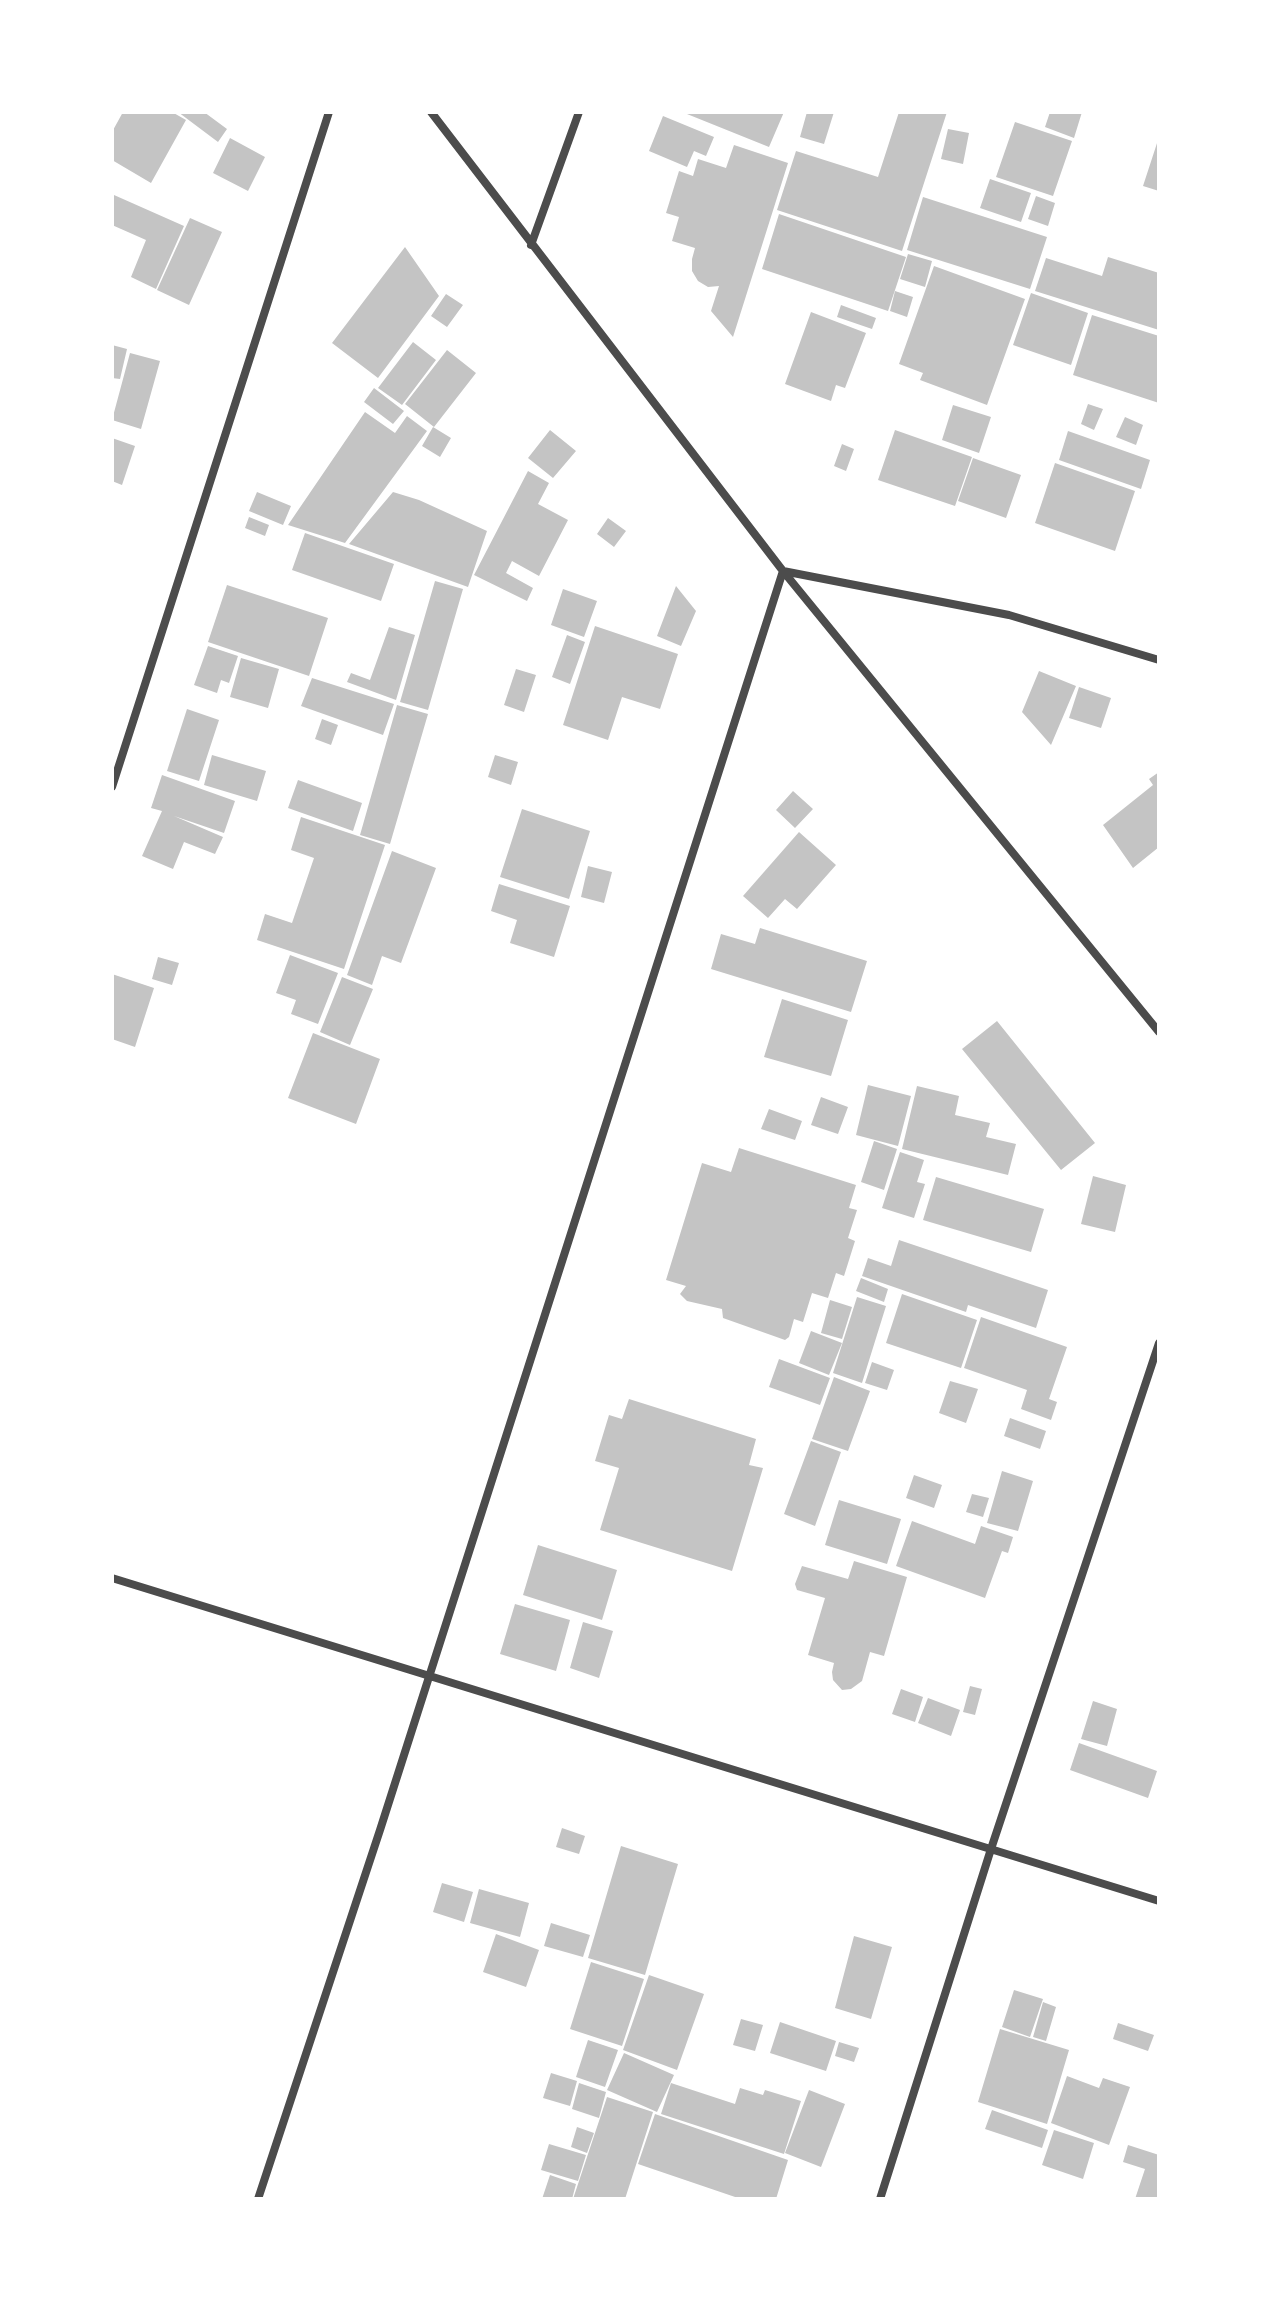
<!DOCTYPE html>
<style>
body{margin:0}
#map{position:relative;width:1271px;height:2311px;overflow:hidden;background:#fff;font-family:Roboto,sans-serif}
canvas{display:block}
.frame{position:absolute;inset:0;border:114px solid #fff;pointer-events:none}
</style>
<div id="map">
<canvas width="1271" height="2311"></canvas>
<div class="frame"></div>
</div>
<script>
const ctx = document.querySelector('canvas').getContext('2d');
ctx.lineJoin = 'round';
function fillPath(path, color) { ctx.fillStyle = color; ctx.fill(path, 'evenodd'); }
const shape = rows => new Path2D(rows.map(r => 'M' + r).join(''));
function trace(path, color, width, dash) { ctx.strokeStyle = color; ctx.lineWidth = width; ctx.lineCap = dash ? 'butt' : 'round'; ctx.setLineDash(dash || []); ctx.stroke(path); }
fillPath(shape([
 [123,112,172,112,186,120,151,183,112,160,112,132],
 [178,112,204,112,227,129,218,142],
 [682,112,784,112,769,147],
 [807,112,834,112,824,144,800,137],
 [899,112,947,112,902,251,777,210,796,151,878,177],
 [1050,112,1082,112,1074,138,1045,127],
 [663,116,714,137,706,156,694,151,687,167,649,151],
 [1015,122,1072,141,1053,196,996,177],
 [948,129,969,133,963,164,941,159],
 [1159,137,1159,191,1143,186],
 [230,138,265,157,248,191,213,173],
 [734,145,788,163,733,337,711,311,719,286,708,287,698,281,692,271,692,259,695,248,672,241,679,217,666,213,679,171,693,176,698,159,726,168],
 [990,179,1031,193,1021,222,980,208],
 [114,195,184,226,156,289,131,277,146,240,112,225],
 [1036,196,1055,203,1048,226,1028,219],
 [923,197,1047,237,1030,289,907,250],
 [779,214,906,257,888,311,762,269],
 [190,218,222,232,189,305,157,290],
 [405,247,439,296,378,378,332,343],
 [908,254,932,261,925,287,900,279],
 [1108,257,1159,273,1159,330,1035,291,1046,258,1102,276],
 [934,266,1025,299,987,405,920,380,923,373,899,364],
 [895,291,913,297,907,317,890,311],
 [1031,293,1088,313,1071,365,1013,345],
 [446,294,463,305,447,327,431,316],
 [841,305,876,318,872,329,837,317],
 [811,312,866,333,845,388,836,385,831,401,785,384],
 [1092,315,1159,336,1159,403,1073,375],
 [413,342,436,360,402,405,378,388],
 [112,345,127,349,120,379,112,378],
 [447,350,476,373,434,427,405,404],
 [130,353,160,361,141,429,112,420],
 [374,388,404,411,393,424,364,402],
 [1088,404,1103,409,1094,430,1081,424],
 [953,405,991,417,979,453,942,440],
 [365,412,395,433,407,416,427,431,345,543,288,525],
 [1125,417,1143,425,1136,445,1116,437],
 [433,427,451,438,440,457,422,446],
 [550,430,576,451,553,478,528,458],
 [895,430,972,457,955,506,878,480],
 [1068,431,1150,460,1141,489,1059,460],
 [112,438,135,446,122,485,112,481],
 [842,444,854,449,846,471,834,466],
 [973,458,1021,475,1006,518,958,501],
 [1055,463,1135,491,1115,551,1035,523],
 [528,471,549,483,538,504,568,520,539,576,512,561,506,573,533,588,527,601,474,575],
 [257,492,291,506,283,525,249,511],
 [393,492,419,500,487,531,468,587,349,544],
 [249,517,269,525,265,536,245,528],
 [608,518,626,531,614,547,597,534],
 [305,533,394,564,381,601,292,570],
 [435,581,463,589,428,710,400,702],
 [227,585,328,618,309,676,208,642],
 [676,586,696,611,681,646,657,636],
 [563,589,597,601,584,637,551,625],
 [595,626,678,654,660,709,622,697,608,740,563,725],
 [389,627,415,635,396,700,347,682,351,673,370,680],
 [567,635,585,642,570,684,552,677],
 [208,646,238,656,229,683,221,680,217,693,194,685],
 [241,658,279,669,268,708,230,697],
 [516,669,536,675,524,712,504,705],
 [1039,671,1076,686,1051,745,1022,712],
 [312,678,394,704,383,735,301,706],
 [1079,687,1111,698,1101,728,1069,718],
 [397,705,428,714,390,844,360,835],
 [187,709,219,720,199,781,167,771],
 [322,719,338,725,331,745,315,739],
 [212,755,266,771,257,801,204,785],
 [495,755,518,762,511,785,488,777],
 [1159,772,1159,847,1133,868,1103,825,1153,785,1149,779],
 [162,775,235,801,224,833,174,816,223,837,215,854,184,842,173,869,142,856,162,811,151,808],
 [298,780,362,803,353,831,288,808],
 [793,791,813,809,795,828,776,810],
 [522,809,590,831,569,899,500,877],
 [301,817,385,845,344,969,257,940,265,914,292,923,314,858,291,850],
 [799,832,836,865,797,909,785,899,768,918,743,896],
 [392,851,436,868,401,963,382,956,372,985,347,975],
 [588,866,612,872,604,903,581,897],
 [499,884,570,906,554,957,510,943,517,920,491,911],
 [760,928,867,961,851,1012,711,969,721,934,755,944],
 [290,955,338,973,318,1024,291,1014,296,1000,276,993],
 [158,957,179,963,172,985,152,979],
 [112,974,154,988,135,1047,112,1039],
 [342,977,373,989,350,1045,320,1032],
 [782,999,848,1020,831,1076,764,1057],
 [997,1021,1095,1143,1061,1170,962,1049],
 [313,1033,380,1059,356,1124,288,1098],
 [868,1085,911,1096,898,1146,856,1135],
 [917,1086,959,1096,955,1115,990,1123,986,1137,1016,1144,1008,1175,902,1149],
 [821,1097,848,1107,838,1134,811,1125],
 [769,1109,802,1121,795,1140,761,1129],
 [874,1141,897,1149,884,1190,861,1182],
 [739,1148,856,1185,849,1208,857,1210,848,1238,855,1241,844,1276,836,1273,828,1298,812,1293,803,1322,794,1319,789,1337,785,1340,723,1318,722,1309,687,1301,680,1294,686,1286,666,1280,702,1163,731,1172],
 [900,1152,924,1160,917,1182,925,1184,914,1218,882,1208],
 [1093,1176,1126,1185,1115,1232,1081,1224],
 [936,1177,1044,1209,1031,1252,923,1220],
 [899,1240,1048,1290,1036,1328,968,1305,966,1312,862,1276,868,1258,891,1266],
 [861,1278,888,1289,884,1302,856,1291],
 [902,1294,977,1320,961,1368,886,1343],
 [857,1297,886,1306,862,1383,833,1373],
 [830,1300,852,1307,842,1339,821,1333],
 [981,1317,1067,1347,1049,1399,1057,1402,1051,1420,1021,1409,1027,1390,964,1368],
 [811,1331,842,1343,829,1375,799,1363],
 [779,1359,830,1378,820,1405,769,1387],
 [872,1362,894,1370,887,1390,865,1383],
 [834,1377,870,1391,848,1451,812,1439],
 [950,1381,978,1389,966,1423,939,1413],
 [629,1399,756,1439,749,1465,763,1468,732,1571,600,1530,619,1468,595,1461,609,1415,622,1419],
 [1010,1418,1046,1431,1040,1449,1004,1436],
 [811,1441,841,1452,815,1526,784,1514],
 [1002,1471,1033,1481,1018,1531,987,1523],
 [914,1475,942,1485,934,1508,906,1498],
 [972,1494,989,1498,983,1517,966,1512],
 [839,1500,901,1519,887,1564,825,1545],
 [912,1521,975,1544,981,1526,1013,1537,1008,1553,1002,1551,985,1598,896,1566],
 [538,1545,617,1570,602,1620,523,1595],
 [854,1561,907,1577,884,1656,870,1652,862,1681,851,1689,842,1690,833,1680,832,1672,834,1663,808,1655,825,1598,797,1590,795,1584,802,1566,848,1579],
 [515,1604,570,1620,556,1671,500,1654],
 [583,1622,613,1631,599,1678,570,1668],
 [970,1686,982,1689,975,1715,963,1712],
 [901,1689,923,1697,915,1722,892,1714],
 [928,1698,960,1710,951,1736,918,1723],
 [1093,1701,1117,1709,1107,1746,1081,1739],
 [1079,1743,1157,1771,1148,1798,1070,1770],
 [562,1828,585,1836,579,1854,556,1847],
 [621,1846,678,1864,645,1975,588,1958],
 [442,1883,473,1892,464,1922,433,1912],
 [479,1889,529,1903,520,1937,470,1923],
 [551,1923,590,1935,583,1957,544,1946],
 [496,1934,539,1950,526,1987,483,1972],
 [854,1936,892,1947,871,2019,835,2008],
 [591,1962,644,1979,622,2046,570,2029],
 [649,1975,704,1994,677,2070,623,2050],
 [1014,1990,1043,1999,1030,2037,1002,2027],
 [1043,2002,1056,2007,1046,2041,1033,2037],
 [741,2019,763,2025,755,2051,733,2045],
 [780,2022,836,2041,826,2071,770,2053],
 [1118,2023,1154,2035,1148,2051,1113,2039],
 [1000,2029,1069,2050,1047,2124,978,2102],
 [588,2040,618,2050,605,2087,576,2077],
 [839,2042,859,2048,854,2062,835,2056],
 [624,2053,674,2075,657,2112,607,2090],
 [551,2073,577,2081,570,2106,543,2098],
 [1067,2076,1099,2088,1103,2078,1130,2087,1109,2145,1051,2123],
 [579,2083,606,2092,599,2118,572,2109],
 [671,2083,735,2104,740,2088,763,2095,765,2090,801,2101,784,2154,661,2114],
 [809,2090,845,2104,821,2167,785,2153],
 [607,2097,653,2112,625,2199,573,2199],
 [992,2110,1048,2130,1042,2148,985,2129],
 [655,2114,788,2160,776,2199,741,2199,638,2164],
 [577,2127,594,2133,587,2153,571,2147],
 [1054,2130,1094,2143,1083,2179,1042,2165],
 [549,2144,586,2155,578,2181,541,2170],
 [1128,2145,1159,2155,1159,2199,1135,2199,1145,2169,1123,2162],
 [550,2175,576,2184,572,2199,542,2199]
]), '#c4c4c4');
trace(shape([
 [431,112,783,571,1159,1032],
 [531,245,579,112],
 [112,787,329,112],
 [112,1578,1159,1901],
 [258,2199,380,1830,783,571,1009,615,1159,660],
 [880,2199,991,1849,1159,1343]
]), '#4c4c4c', 8);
</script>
